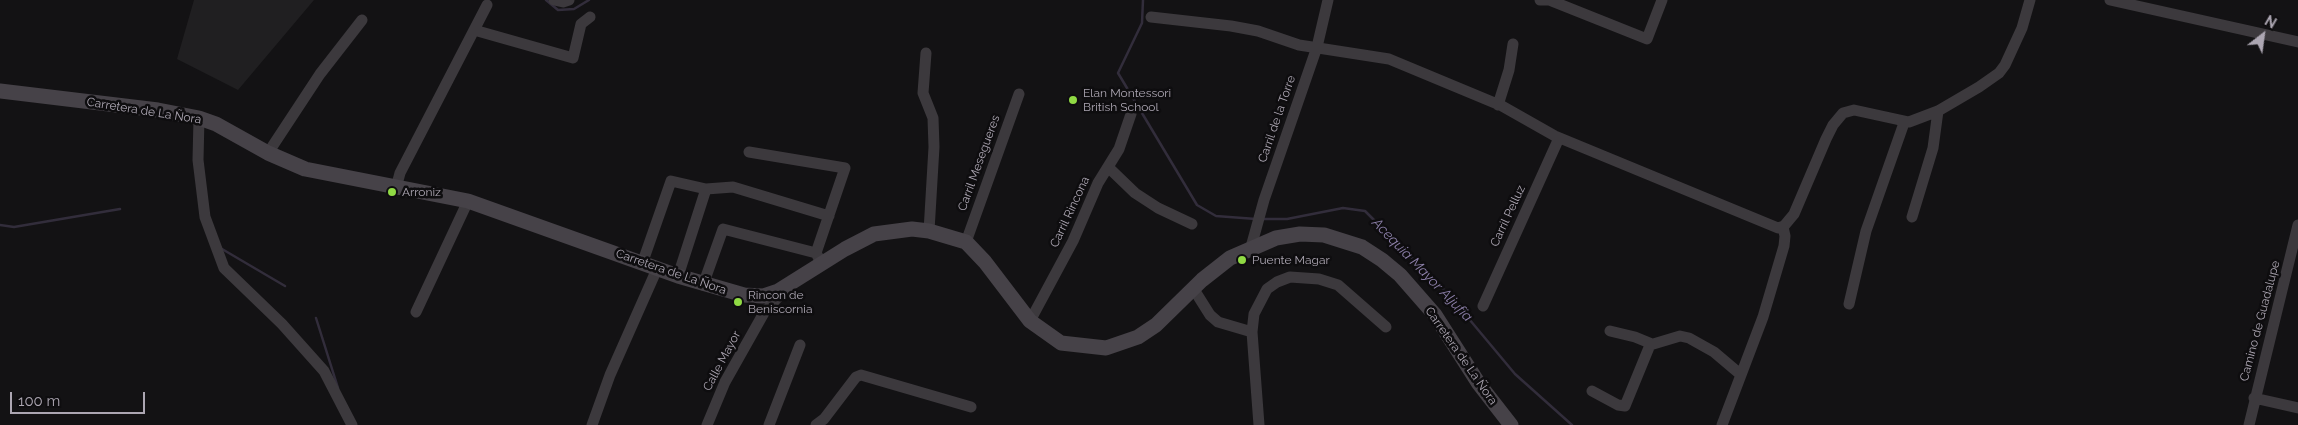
<!DOCTYPE html>
<meta charset="utf-8">
<style>
body{margin:0}
#map{position:relative;width:2298px;height:425px;overflow:hidden;background:#131214;font-family:Raleway,sans-serif}
canvas{display:block}
.north{position:absolute;left:2238px;top:10px;width:50px;height:50px;-webkit-text-stroke:4px #0e0d0f;paint-order:stroke;rotate:30deg;font-size:14px;font-weight:700;line-height:20px;text-align:center;color:#aca6b2}
.north::after{content:'';display:block;margin:auto;width:18px;height:22px;background:#aca6b2;clip-path:polygon(50% 0,100% 100%,50% 72%,0 100%)}
.scale{position:absolute;left:10px;top:392px;width:135px;height:22px;box-sizing:border-box;border:2px solid #aca6b2;border-top:0;padding-left:6px;font-size:15px;line-height:18px;white-space:nowrap;color:#aca6b2;-webkit-text-stroke:4px #0e0d0f;paint-order:stroke}
</style>
<div id="map">
<canvas width="2298" height="425"></canvas>
<div class="north">N</div>
<div class="scale">100 m</div>
</div>
<script>
const ctx = document.querySelector('canvas').getContext('2d');
ctx.lineJoin = 'round';
function fillPath(path, color) { ctx.fillStyle = color; ctx.fill(path, 'evenodd'); }
const shape = rows => new Path2D(rows.map(r => 'M' + r).join(''));
function trace(path, color, width, dash) { ctx.strokeStyle = color; ctx.lineWidth = width; ctx.lineCap = dash ? 'butt' : 'round'; ctx.setLineDash(dash || []); ctx.stroke(path); }
function drawText(font, color, halo, rows, align = 'center') {
  ctx.font = font + ' Raleway,sans-serif'; ctx.lineWidth = 5; ctx.setLineDash([]); ctx.textBaseline = 'middle'; ctx.strokeStyle = halo; ctx.fillStyle = color; for (const [text, x, y, turn = 0] of rows) {
    ctx.save(); ctx.translate(x, y); ctx.rotate((+turn || 0) * Math.PI / 180); ctx.textAlign = isNaN(turn) ? turn : align; if (halo) ctx.strokeText(text, 0, 0); ctx.fillText(text, 0, 0); ctx.restore();
  }
}
fillPath(shape([
 [194,0,314,0,238,90,177,59]
]), '#201f21');
trace(shape([
 [546,0,558,10,574,9,589,0],
 [1143,0,1142,23,1118,73,1197,205,1216,216,1256,219],
 [1264,219,1287,219,1343,208,1365,211,1449,295,1515,374,1572,425],
 [0,225,14,227,120,209],
 [222,249,285,286],
 [316,318,338,388]
]), '#322d3b', 2.5);
trace(shape([
 [554,0,563,2,569,0],
 [1540,0,1549,0,1647,39,1662,0],
 [2110,0,2298,42],
 [1151,17,1231,26,1258,31,1299,45,1389,59,1502,106,1555,136,1778,228,1784,226,1794,214,1826,139,1833,125,1843,113,1854,110,1909,122,1938,111,1979,87,1999,73,2005,65,2022,28,2030,0],
 [474,30,573,58,581,24,590,17],
 [926,53,923,93,933,118,934,147,929,231],
 [1498,105,1509,70,1513,44],
 [199,118,198,160,205,217,224,268,282,324,324,371,352,425],
 [749,152,845,168,816,253,822,264],
 [268,153,320,74,362,20],
 [1108,167,1135,193,1158,208,1192,224],
 [396,188,400,173,487,5],
 [1912,217,1933,148,1938,111],
 [966,242,1019,94],
 [1251,247,1264,200,1317,47,1328,0],
 [642,264,671,181,706,189,733,187,829,216],
 [678,276,706,189],
 [703,285,723,229,816,253],
 [1193,288,1210,315,1218,322,1252,332,1259,425],
 [1849,304,1866,231,1904,123],
 [1483,306,1559,138],
 [416,312,468,201],
 [1030,321,1073,241,1098,183,1119,149,1131,114],
 [1610,331,1635,337,1652,344],
 [1252,332,1254,314,1267,289,1277,282,1290,277,1319,279,1338,285,1386,327],
 [1592,391,1618,405,1625,406,1650,345,1680,336,1689,338,1714,352,1740,374],
 [2254,398,2298,408],
 [592,425,610,375,657,269],
 [707,425,725,382,765,311,784,291],
 [769,425,800,345],
 [816,425,824,419,856,377,861,375,971,407],
 [1722,425,1763,317,1784,246,1785,236,1783,227],
 [2249,425,2298,225]
]), '#3c393d', 11);
trace(shape([
 [0,91,158,110,199,118,216,124,268,153,305,169,468,201,678,276,744,295,763,296,778,291,845,249,874,234,912,229,929,231,966,242,985,262,1030,321,1061,343,1106,348,1138,337,1156,325,1202,280,1230,258,1276,238,1300,234,1324,235,1362,247,1382,260,1400,275,1435,315,1479,384,1511,425]
]), '#464248', 15);
for (const [x, y, r, color] of [
 [1073,100,5,"#90da44"],
 [392,192,5,"#90da44"],
 [1242,260,5,"#90da44"],
 [738,302,5,"#90da44"]
]) { const dot = new Path2D(); dot.arc(x, y, r, 0, 2 * Math.PI); ctx.fillStyle = color; ctx.fill(dot); trace(dot, '#0e0d0f', 2); }
drawText('12px', '#aca6b2', '#0e0d0f', [
 ["Elan Montessori",1083,93],
 ["British School",1083,107],
 ["Arroniz",402,192],
 ["Puente Magar",1252,260],
 ["Rincon de",748,295],
 ["Beniscornia",748,309]
], 'left');
drawText('12px', '#aca6b2', '#0e0d0f', [
 ["Carretera de La Ñora",144,111,9],
 ["Carril de la Torre",1277,119,-71],
 ["Carril Mesegueres",979,163,-70],
 ["Carril Rincona",1070,212,-65],
 ["Carril Pelluz",1508,216,-65],
 ["Carretera de La Ñora",671,272,19],
 ["Camino de Guadalupe",2260,321,-75],
 ["Carretera de La Ñora",1461,356,55],
 ["Calle Mayor",722,361,-62]
]);
drawText('italic 14px', '#8d80aa', '#0e0d0f', [
 ["Acequia Mayor Aljufía",1422,270,46]
]);
</script>
